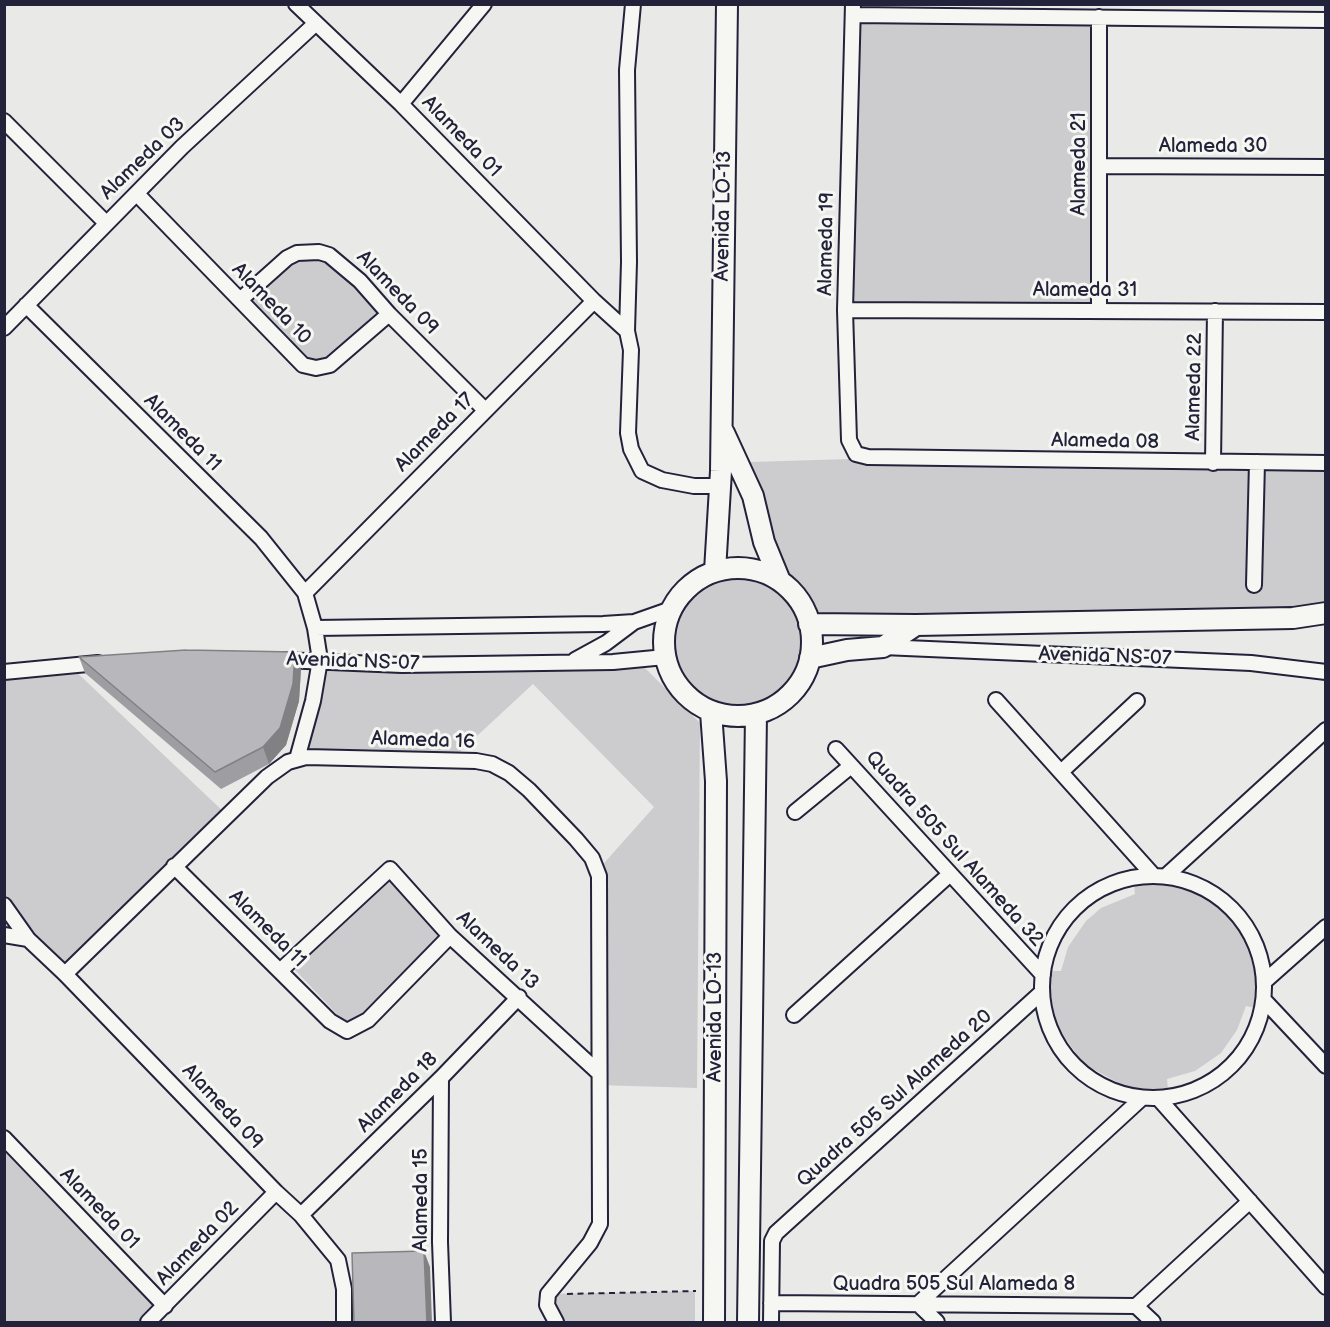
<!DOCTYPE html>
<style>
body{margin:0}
#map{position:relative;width:1330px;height:1327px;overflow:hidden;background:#e9e9e7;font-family:"Balsamiq Sans",sans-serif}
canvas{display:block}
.frame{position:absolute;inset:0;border:6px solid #22223b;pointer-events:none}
</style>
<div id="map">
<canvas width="1330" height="1327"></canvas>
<div class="frame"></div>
</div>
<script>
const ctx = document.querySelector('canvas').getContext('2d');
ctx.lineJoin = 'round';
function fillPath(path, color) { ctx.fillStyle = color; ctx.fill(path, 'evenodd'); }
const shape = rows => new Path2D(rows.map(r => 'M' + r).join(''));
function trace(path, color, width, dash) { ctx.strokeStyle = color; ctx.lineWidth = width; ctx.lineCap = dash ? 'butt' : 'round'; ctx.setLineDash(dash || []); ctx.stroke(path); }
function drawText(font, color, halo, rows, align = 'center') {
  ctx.font = font + ' "Balsamiq Sans",sans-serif'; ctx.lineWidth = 6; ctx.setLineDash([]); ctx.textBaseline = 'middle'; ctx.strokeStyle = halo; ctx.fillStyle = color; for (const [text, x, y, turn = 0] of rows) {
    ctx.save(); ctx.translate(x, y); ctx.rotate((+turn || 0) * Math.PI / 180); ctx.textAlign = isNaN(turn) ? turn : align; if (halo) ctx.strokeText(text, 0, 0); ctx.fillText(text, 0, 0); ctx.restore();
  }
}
fillPath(shape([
 [853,15,1099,17,1099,311,845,310],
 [329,255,389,314,330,365,310,368,240,300,287,258],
 [883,458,1325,463,1325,620,810,624,810,658,803,677,775,707,756,714,741,717,711,712,690,699,674,680,665,657,666,624,674,605,692,583,715,571,752,569,779,581,753,496,750,462],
 [320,660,638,661,700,723,697,1088,598,1085,597,871,654,807,533,684,451,760,297,759],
 [69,665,227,815,65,974,28,939,5,935,4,672],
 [392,871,445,933,349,1027,295,970],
 [1154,883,1194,891,1211,901,1230,918,1243,933,1251,951,1257,986,1255,1008,1246,1006,1237,1030,1221,1053,1195,1071,1167,1079,1168,1090,1162,1091,1126,1087,1084,1064,1058,1029,1050,996,1051,971,1061,971,1068,947,1086,921,1101,908,1135,894,1134,885],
 [4,1138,165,1306,147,1322,5,1322],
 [695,1291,695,1322,556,1322,548,1294]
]), '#ccccce');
const street = shape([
 [296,4,401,104,594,301,627,331],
 [633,4,627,70,629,262,627,331,631,350,628,433,631,449,642,471,662,480,694,486,721,486],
 [853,4,845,310,849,440,856,454,868,457,1326,463],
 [853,15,1326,20],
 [401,104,484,4],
 [4,121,106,223],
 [1100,166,1326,167],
 [137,194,303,365,316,368,330,365,389,314],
 [240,300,287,258,297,253,319,252,329,255,360,281,389,314,485,410],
 [26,305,261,538,305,593,315,628,320,660,313,701,297,759],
 [845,310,1326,312],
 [1099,311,1099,17],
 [4,328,182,147,315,24],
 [1213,463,1215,311],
 [1254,585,1257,462],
 [305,593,594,301],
 [315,628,603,624,634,622,671,609],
 [883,647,1251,663,1326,672],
 [282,660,402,665,613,662,665,657],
 [575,660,606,643,634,622],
 [4,672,98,663],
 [996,700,1153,875],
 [836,749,1043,975],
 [1061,772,1137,701],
 [795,812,851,766],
 [174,866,330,1021,347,1031,368,1020,450,936],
 '1042 987a111 111 0 1 1 222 0a111 111 0 1 1-222 0Z',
 [1166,876,1326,730],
 [4,905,28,939,65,974,276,1192,301,1215,338,1260,344,1289,344,1322],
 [4,935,28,939],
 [281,970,390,869,450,936,598,1072],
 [65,974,267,777,288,762,306,757,476,761,492,764,509,773,529,790,576,839,592,858,599,876,600,1224,590,1243,548,1294,547,1305,556,1322],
 [1264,982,1326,927],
 [1264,1000,1326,1066],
 [794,1015,950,874],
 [441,1078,440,1242,443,1322],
 [1159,1099,1326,1287],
 [4,1138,165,1306],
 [301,1215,441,1078,519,997],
 [771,1303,1136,1306],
 [1136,1306,1250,1201],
 [1136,1306,1153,1322],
 [148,1322,276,1192],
 [771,1322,772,1241,776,1233,1042,992],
 [937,1322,918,1304,1142,1098]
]);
const secondary = shape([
 [724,433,753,496,764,542,780,581],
 '664 642a74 74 0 1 1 148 0a74 74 0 1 1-148 0Z',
 [715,571,721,471,727,4],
 [809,624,916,625,1293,618,1326,613],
 [810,658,847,650,883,647,916,625],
 [711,712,716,781,714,1322],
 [748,1322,756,714]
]);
trace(street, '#22223b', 18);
trace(secondary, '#22223b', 24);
trace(shape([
 [567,1294,696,1291]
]), '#22223b', 2, [6, 4.5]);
trace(street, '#f6f6f2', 14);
trace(secondary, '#f6f6f2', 20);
fillPath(shape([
 [79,657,301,669,299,701,286,745,269,764,221,789,85,673]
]), '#9e9ea2');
fillPath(shape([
 [295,652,301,669,299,701,286,745,269,764,263,747],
 [424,1251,430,1267,432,1323,427,1323]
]), '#818184');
const building = shape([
 [186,650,295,652,293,684,280,728,263,747,215,772,79,657,186,650],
 [424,1251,427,1323,354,1323,352,1253,424,1251]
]);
fillPath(building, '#b8b8bc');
trace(building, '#818184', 1.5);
drawText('20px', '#22223b', '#f6f6f2', [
 ["Alameda 01",461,137,46],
 ["Alameda 30",1213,147],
 ["Alameda 03",143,159,-44],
 ["Alameda 21",1080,164,-90],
 ["Avenida LO-13",724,216,-89],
 ["Alameda 19",827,244,-89],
 ["Alameda 31",1085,291],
 ["Alameda 09",397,293,46],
 ["Alameda 10",271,304,46],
 ["Alameda 22",1195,387,-89],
 ["Alameda 11",182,433,45],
 ["Alameda 17",435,433,-45],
 ["Alameda 08",1105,442,1],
 ["Avenida NS-07",1105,657,2],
 ["Avenida NS-07",353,662,2],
 ["Alameda 16",423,741,2],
 ["Quadra 505 Sul Alameda 32",954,849,48],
 ["Alameda 11",267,929,45],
 ["Alameda 13",497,951,43],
 ["Avenida LO-13",716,1017,-90],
 ["Alameda 18",398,1093,-45],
 ["Quadra 505 Sul Alameda 20",895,1099,-42],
 ["Alameda 09",222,1107,47],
 ["Alameda 15",422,1200,-90],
 ["Alameda 01",99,1209,46],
 ["Alameda 02",198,1244,-46],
 ["Quadra 505 Sul Alameda 8",954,1285]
]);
</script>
